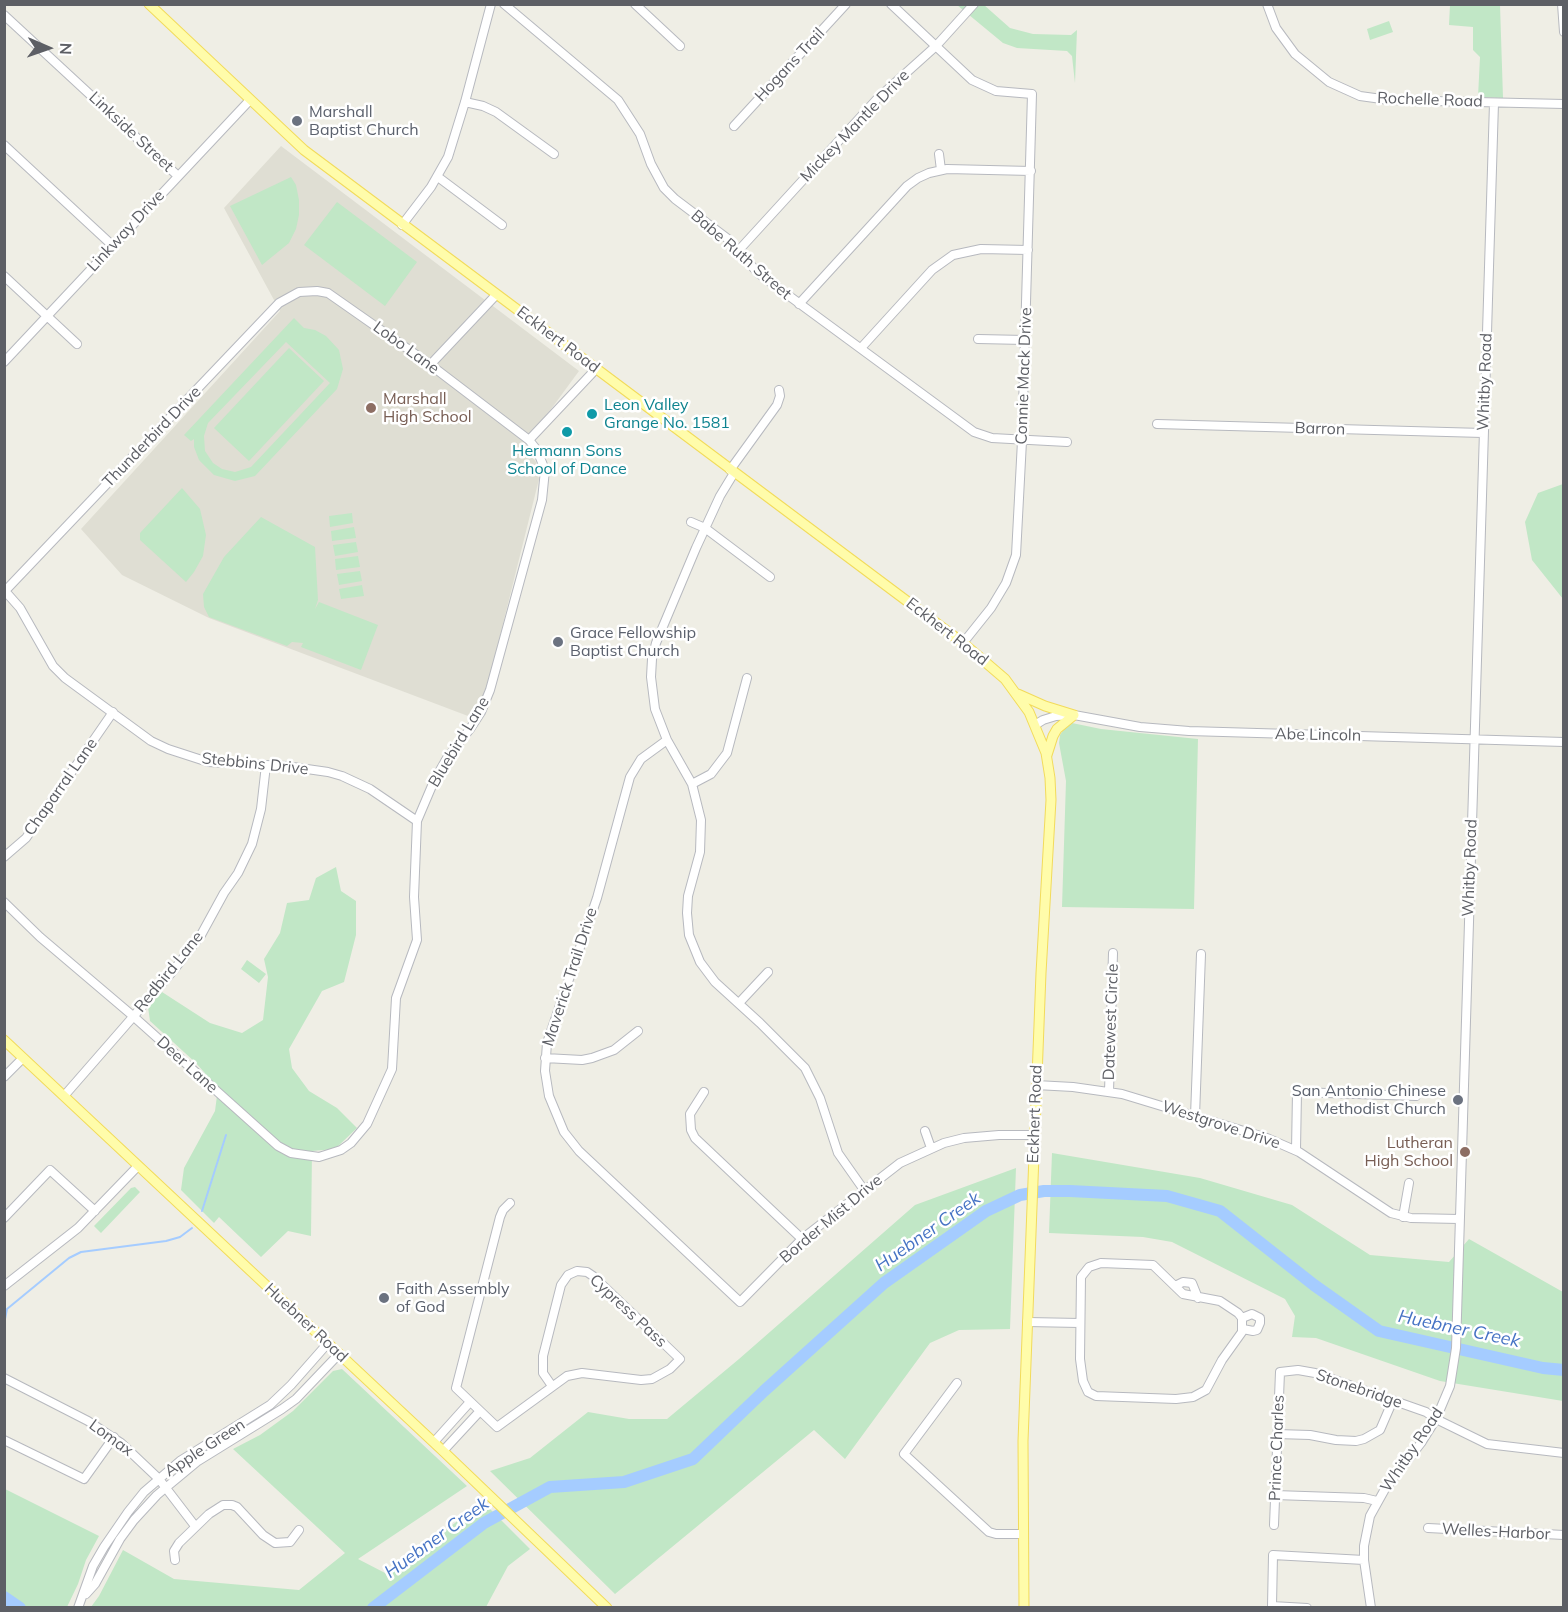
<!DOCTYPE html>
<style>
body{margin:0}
#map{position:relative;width:1568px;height:1612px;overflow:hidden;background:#efeee5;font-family:Mulish,sans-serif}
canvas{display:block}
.frame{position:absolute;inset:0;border:6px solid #5d5f65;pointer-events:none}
.north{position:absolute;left:18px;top:18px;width:60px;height:60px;-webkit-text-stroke:4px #fff;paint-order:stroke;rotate:92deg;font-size:16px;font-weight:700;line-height:24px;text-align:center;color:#5d5f65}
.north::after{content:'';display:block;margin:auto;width:21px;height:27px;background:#5d5f65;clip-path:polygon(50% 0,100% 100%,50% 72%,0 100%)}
</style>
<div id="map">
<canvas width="1568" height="1612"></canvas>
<div class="frame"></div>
<div class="north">N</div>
</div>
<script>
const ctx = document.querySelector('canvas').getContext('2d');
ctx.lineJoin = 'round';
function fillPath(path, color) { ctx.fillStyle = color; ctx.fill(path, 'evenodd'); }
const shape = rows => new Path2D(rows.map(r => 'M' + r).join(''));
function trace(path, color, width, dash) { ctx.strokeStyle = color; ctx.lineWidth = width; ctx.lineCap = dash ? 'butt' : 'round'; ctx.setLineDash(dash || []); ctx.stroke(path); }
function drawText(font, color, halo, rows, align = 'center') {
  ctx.font = font + ' Mulish,sans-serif'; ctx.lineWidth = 5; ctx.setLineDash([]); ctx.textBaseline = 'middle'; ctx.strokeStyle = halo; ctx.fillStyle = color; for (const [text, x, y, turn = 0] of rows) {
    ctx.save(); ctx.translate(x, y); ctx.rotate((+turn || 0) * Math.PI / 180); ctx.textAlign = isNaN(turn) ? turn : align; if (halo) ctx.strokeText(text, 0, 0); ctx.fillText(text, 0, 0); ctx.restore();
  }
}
fillPath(shape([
 [281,146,579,371,524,446,536,462,539,479,486,692,468,716,209,618,122,575,81,529,280,311,224,208]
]), '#dfded3');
fillPath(shape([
 [957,5,984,5,1010,28,1033,34,1071,35,1077,30,1075,83,1072,56,1067,51,1017,48,1003,43],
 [1450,5,1500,5,1503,98,1478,97,1480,57,1473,50,1473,27,1449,25],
 [1389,21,1393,32,1370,40,1367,29],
 [291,177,296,185,299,200,299,215,296,229,289,243,262,265,230,206],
 [337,202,417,262,385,306,304,245],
 [294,318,304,328,315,330,326,336,339,350,343,369,337,389,255,476,235,481,214,475,199,460,194,447,194,439,191,441,184,435],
 [286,342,330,383,251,467,235,472,222,469,213,463,205,451,204,436,208,423],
 [289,348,324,381,249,461,214,428],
 [1563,484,1564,484,1563,599,1532,560,1525,522,1538,493],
 [182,488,200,509,206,535,203,556,194,572,186,582,140,540,140,533],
 [352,513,353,523,330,527,329,516],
 [261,517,315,547,318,600,315,609,319,602,378,625,361,670,301,647,303,643,292,642,287,646,209,617,204,607,203,594,224,557],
 [354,527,356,538,332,541,331,531],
 [356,542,358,552,335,556,333,545],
 [358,556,360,567,336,570,335,559],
 [360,571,362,581,339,585,337,574],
 [362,585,364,596,341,599,339,589],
 [1072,723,1101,729,1198,739,1194,909,1062,907,1066,781,1059,743,1060,735,1066,726],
 [336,867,341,891,356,901,356,935,344,982,322,991,289,1049,292,1068,309,1091,337,1108,357,1128,335,1149,312,1151,311,1236,288,1231,261,1257,219,1217,214,1223,181,1190,184,1168,215,1111,218,1088,196,1063,150,1021,148,1007,162,992,210,1023,242,1033,263,1020,268,977,264,959,280,933,287,903,309,900,316,878],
 [247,960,266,974,259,983,241,969],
 [1052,1153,1200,1178,1292,1205,1370,1255,1449,1262,1469,1239,1563,1292,1563,1401,1440,1381,1316,1338,1292,1337,1295,1316,1285,1299,1172,1242,1143,1237,1049,1233],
 [1016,1168,1010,1329,959,1330,930,1343,845,1459,814,1430,615,1594,490,1471,530,1458,588,1412,629,1419,667,1419,739,1359,915,1205],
 [135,1187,140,1192,101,1233,94,1226,131,1188],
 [342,1369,467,1486,358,1559,387,1574,483,1502,530,1549,508,1566,486,1607,91,1607,99,1596,123,1550,174,1579,299,1590,345,1553,233,1449,260,1435,293,1411,333,1371],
 [5,1489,99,1536,86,1560,78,1584,67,1607,5,1607]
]), '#c1e7c6');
trace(shape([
 [202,1211,226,1135],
 [4,1324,7,1309,69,1258,81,1252,166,1241,180,1237,192,1228]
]), '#a5ccff', 2);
trace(shape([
 [4,1597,20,1608],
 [373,1608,484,1523,550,1487,624,1482,693,1459,764,1391,884,1283,986,1211,1020,1195,1044,1191,1070,1191,1167,1196,1220,1211,1314,1285,1379,1331,1543,1368,1564,1370]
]), '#a5ccff', 12);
const minor = shape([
 [504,4,618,100,640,134,651,164,664,188,675,199,728,239,758,273,974,432,992,438,1067,442],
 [635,4,680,46],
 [891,4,972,80,996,91,1032,94,1022,441,1016,555,1006,583,991,608,963,643],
 [1267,4,1276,28,1295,54,1329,82,1360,96,1389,100,1564,104],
 [1562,4,1564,32],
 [4,15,178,176],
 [465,102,483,106,496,112,554,154],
 [734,126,846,4],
 [4,145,113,246],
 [939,154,941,170],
 [438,177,502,225],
 [402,225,431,187,448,157,465,102,491,4],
 [739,250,877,99,936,46,974,4],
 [4,276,77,344],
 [799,304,907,186,918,178,929,173,947,169,1031,171],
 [978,339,1025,340],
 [861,348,932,270,953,255,981,249,1028,250],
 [4,362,249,101],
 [430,365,496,295],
 [1157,424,1483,433],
 [529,440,596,369],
 [730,470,777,405,780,396,779,390],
 [734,473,720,496,696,548,656,643,652,659,651,677,655,709,667,740,692,784,701,820,700,852,688,896,687,913,689,935,700,962,715,982,760,1023,805,1068,820,1098,838,1153,864,1190],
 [691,522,705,528,770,577],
 [5,591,20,608,53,666,65,678,151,741,168,749,208,762,286,766,328,772,342,776,370,789,417,821],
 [4,592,279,303,299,292,317,291,328,293,428,363,529,440,537,450,545,470,542,500,490,690,481,712,470,729,447,758,434,781,417,821,414,897,417,940,396,998,392,1069,367,1124,351,1143,341,1150,319,1157,291,1153,278,1146,133,1016,40,937,4,902],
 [1035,725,1043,720,1056,716,1074,715,1140,727,1189,731,1564,742],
 [667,740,641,759,630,777,597,898,547,1043,545,1071,549,1096,564,1132,579,1151,740,1302,802,1239,900,1163,944,1143,964,1138,999,1135,1034,1135],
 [692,784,711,774,727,753,747,678],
 [4,857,26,838,113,712],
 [739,1003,768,972],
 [545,1058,582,1060,592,1058,614,1050,638,1031],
 [4,1077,23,1058],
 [1036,1085,1073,1087,1122,1094,1267,1138,1299,1152,1391,1213,1411,1218,1459,1219],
 [704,1092,690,1114,691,1130,695,1138,802,1239],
 [1109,1092,1113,953],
 [64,1096,173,971,201,935,224,893,238,873,252,844,261,809,266,765],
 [1195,1116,1201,954],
 [925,1131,931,1148],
 [1296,1150,1297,1092,1416,1096],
 [510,1203,503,1210,500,1217,456,1388,497,1427,567,1376,582,1373,641,1380,652,1379,670,1369,680,1359,593,1276,587,1272,577,1271,568,1275,561,1285,543,1356,543,1373,552,1386],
 [1403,1217,1409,1183],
 [4,1218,50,1170,95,1211],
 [1101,1263,1153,1265,1183,1294,1220,1301,1238,1313,1242,1318,1242,1332,1222,1360,1206,1390,1193,1397,1176,1399,1096,1396,1088,1392,1083,1381,1080,1359,1081,1277,1089,1267,1101,1263],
 [4,1286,78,1228,138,1166],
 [1175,1286,1183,1282,1192,1283,1198,1298],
 [1242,1318,1252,1314,1260,1318,1260,1323,1257,1330,1253,1331,1243,1329],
 [1027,1322,1080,1323],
 [4,1378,88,1421,121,1443,159,1479,195,1526],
 [957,1383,904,1454,989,1532,996,1534,1022,1534],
 [1277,1434,1310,1435,1336,1440,1356,1441,1364,1439,1380,1430,1393,1400],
 [4,1440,84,1479,114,1437],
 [434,1442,470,1402],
 [443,1451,480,1411],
 [1275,1495,1364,1498,1377,1501],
 [1274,1525,1280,1372,1298,1370,1315,1373,1426,1412,1436,1419,1487,1444,1564,1453],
 [1428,1528,1564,1535],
 [175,1560,174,1551,179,1543,209,1514,223,1505,232,1505,237,1507,263,1535,275,1543,290,1542,299,1530],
 [86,1594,95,1584,120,1539,134,1520,157,1495,198,1461,282,1409,296,1399,339,1354],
 [78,1608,93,1566,104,1547,128,1512,144,1492,180,1461,270,1405,291,1385,328,1343],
 [1307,1608,1272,1606,1273,1555,1364,1560],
 [1371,1608,1364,1560,1364,1546,1370,1516,1385,1489,1421,1443,1436,1419,1450,1386,1456,1348,1494,103]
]);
const major = shape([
 [149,4,304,150,963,643,1005,679,1029,712,1046,753,1050,778,1051,800,1041,973,1023,1441,1024,1608],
 [1018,694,1045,706,1074,715],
 [1047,755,1053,736,1057,729,1074,715],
 [4,1040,443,1451,607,1608]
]);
trace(minor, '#b7b9bf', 10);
trace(major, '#f2db5b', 11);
trace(minor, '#fff', 8);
trace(major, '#fffcaa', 9);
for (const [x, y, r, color] of [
 [297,121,6,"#6b7280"],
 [371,408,6,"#8d6e63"],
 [592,414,6,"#0f9aa8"],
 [567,432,6,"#0f9aa8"],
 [558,642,6,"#6b7280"],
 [1458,1100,6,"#6b7280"],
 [1465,1152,6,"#8d6e63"],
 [384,1298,6,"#6b7280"]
]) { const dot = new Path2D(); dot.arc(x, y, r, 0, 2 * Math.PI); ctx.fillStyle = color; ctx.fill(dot); trace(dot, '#fff', 2); }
drawText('16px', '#5d5f65', '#fff', [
 ["Hogans Trail",790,65,-47],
 ["Rochelle Road",1430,100,2],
 ["Mickey Mantle Drive",855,126,-46],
 ["Linkside Street",131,132,43],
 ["Linkway Drive",126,231,-47],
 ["Babe Ruth Street",741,255,41],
 ["Eckhert Road",558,340,37],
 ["Lobo Lane",406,348,36],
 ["Connie Mack Drive",1024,376,-88],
 ["Whitby Road",1485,382,-88],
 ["Barron",1320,429,2],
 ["Thunderbird Drive",152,437,-46],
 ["Eckhert Road",947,632,38],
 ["Abe Lincoln",1318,735,1],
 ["Bluebird Lane",459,742,-59],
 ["Stebbins Drive",255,764,6],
 ["Chaparral Lane",61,787,-55],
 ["Whitby Road",1470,868,-88],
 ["Redbird Lane",169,972,-51],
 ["Maverick Trail Drive",570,977,-72],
 ["Datewest Circle",1111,1022,-88],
 ["Deer Lane",187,1065,42],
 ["Eckhert Road",1035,1114,-88],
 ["Westgrove Drive",1221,1125,18],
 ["Border Mist Drive",831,1219,-40],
 ["Cypress Pass",628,1311,43],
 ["Huebner Road",306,1323,43],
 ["Stonebridge",1359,1389,19],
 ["Lomax",111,1438,36],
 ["Apple Green",205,1448,-33],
 ["Prince Charles",1277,1448,-88],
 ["Whitby Road",1412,1450,-56],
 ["Welles-Harbor",1496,1532,3]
]);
drawText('16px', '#5b616d', '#fff', [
 ["Marshall",309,112],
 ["Baptist Church",309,130],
 ["Grace Fellowship",570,633],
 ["Baptist Church",570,651],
 ["San Antonio Chinese",1446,1091,"right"],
 ["Methodist Church",1446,1109,"right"],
 ["Faith Assembly",396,1289],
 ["of God",396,1307]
], 'left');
drawText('16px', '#785e54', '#fff', [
 ["Marshall",383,399],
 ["High School",383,417],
 ["Lutheran",1453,1143,"right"],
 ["High School",1453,1161,"right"]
], 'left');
drawText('16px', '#0d838f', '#fff', [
 ["Leon Valley",604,405],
 ["Grange No. 1581",604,423],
 ["Hermann Sons",567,451,"center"],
 ["School of Dance",567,469,"center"]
], 'left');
drawText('italic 18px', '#4673c4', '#fff', [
 ["Huebner Creek",928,1232,-35],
 ["Huebner Creek",1459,1329,12],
 ["Huebner Creek",437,1538,-36]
]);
</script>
